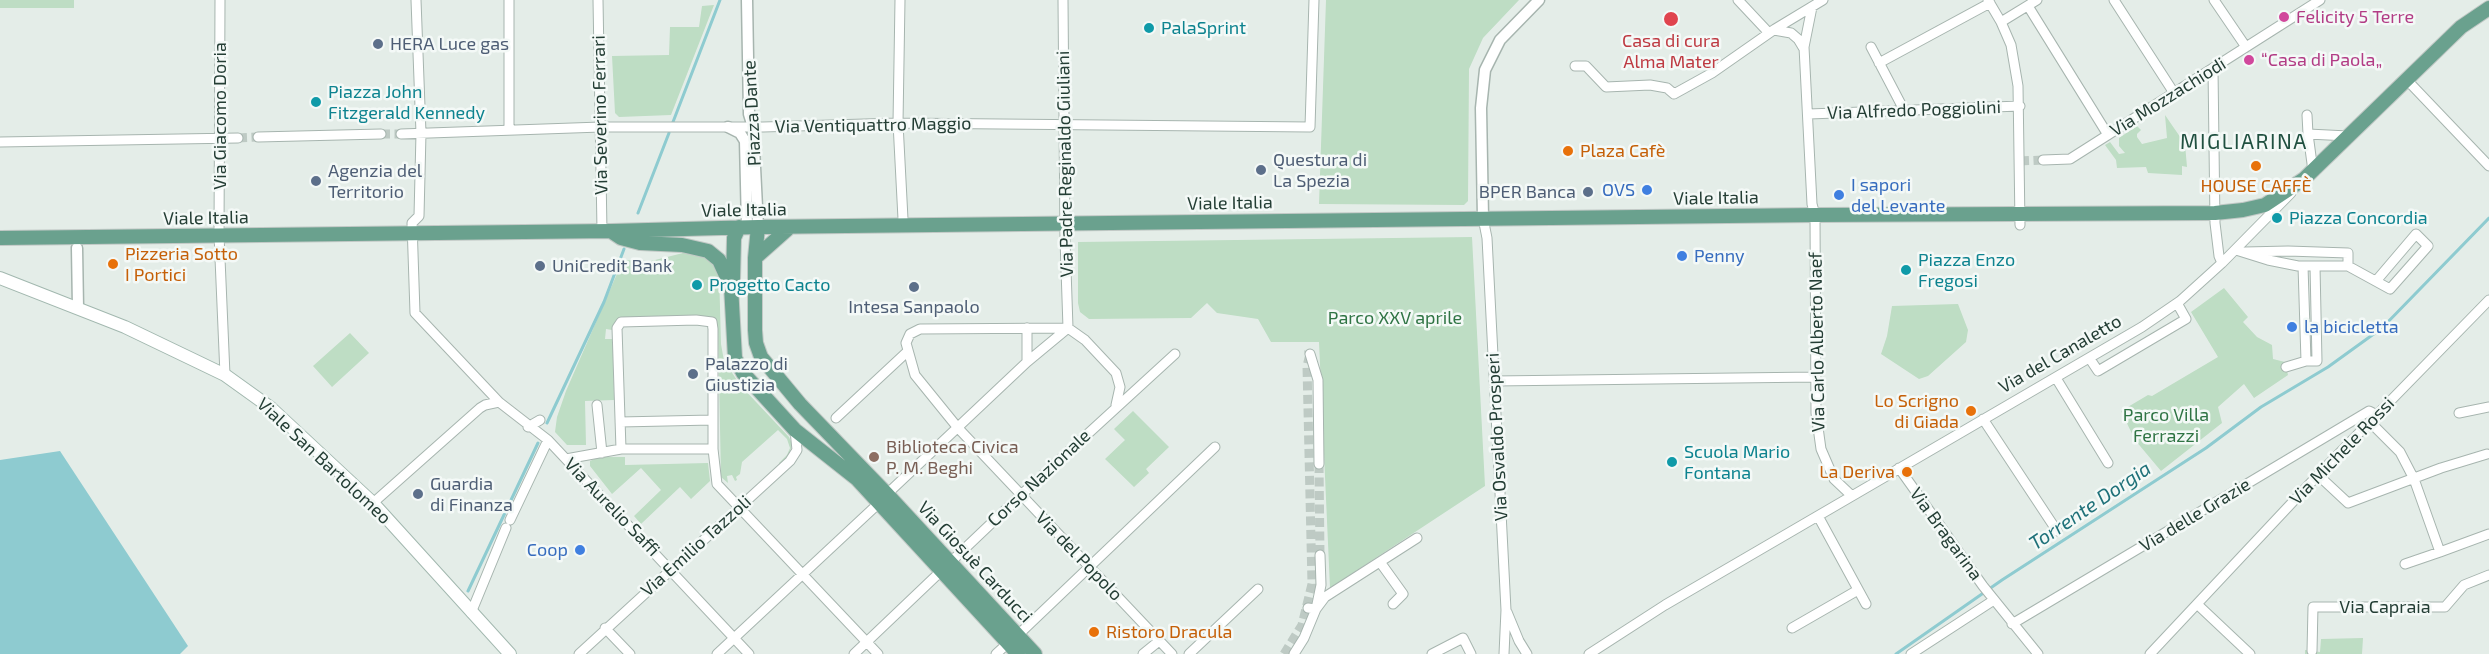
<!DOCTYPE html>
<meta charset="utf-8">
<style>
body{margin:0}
canvas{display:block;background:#e4ede8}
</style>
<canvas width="2489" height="654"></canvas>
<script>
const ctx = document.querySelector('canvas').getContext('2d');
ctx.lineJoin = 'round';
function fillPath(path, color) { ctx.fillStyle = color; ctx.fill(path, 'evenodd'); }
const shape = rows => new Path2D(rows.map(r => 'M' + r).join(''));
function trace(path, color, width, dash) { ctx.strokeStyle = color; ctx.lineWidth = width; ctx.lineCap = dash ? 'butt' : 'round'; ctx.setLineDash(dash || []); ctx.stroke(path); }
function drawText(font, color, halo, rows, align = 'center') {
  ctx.font = font + ' "Exo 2",sans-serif'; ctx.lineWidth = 5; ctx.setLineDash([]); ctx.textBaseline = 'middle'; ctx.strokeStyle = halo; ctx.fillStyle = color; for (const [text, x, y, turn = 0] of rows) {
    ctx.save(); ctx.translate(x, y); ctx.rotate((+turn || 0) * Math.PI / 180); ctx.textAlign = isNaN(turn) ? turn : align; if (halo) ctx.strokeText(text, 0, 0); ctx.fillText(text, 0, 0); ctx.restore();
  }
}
fillPath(shape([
 [0,0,74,0,74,8,0,8],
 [1326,0,1519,0,1483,38,1469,69,1468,201,1464,205,1319,204],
 [714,5,671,115,619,117,615,113,612,56,669,55,670,27,699,27,702,6],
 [2165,115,2185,144,2187,167,2182,166,2182,175,2148,173,2146,167,2117,168,2116,160,2105,145,2110,142,2119,154,2125,153,2119,146,2119,138,2137,126,2141,130,2137,134,2137,137,2142,144,2167,138],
 [1472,237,1485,486,1330,588,1319,342,1271,342,1258,319,1217,313,1207,303,1191,318,1089,319,1080,312,1078,303,1078,242],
 [687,252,704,255,719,271,721,344,724,361,741,386,789,437,792,444,789,456,780,465,779,463,787,455,790,448,787,439,778,430,742,462,740,474,736,477,737,480,735,481,732,475,727,476,728,483,721,477,718,328,714,319,705,316,619,318,612,330,606,329,605,339,613,339,614,400,585,401,586,445,567,445,555,432,557,417,566,391,623,260,651,261],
 [2224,288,2248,317,2243,322,2257,337,2272,345,2273,359,2285,362,2288,375,2254,398,2244,384,2218,407,2222,423,2161,471,2135,440,2121,411,2148,395,2152,396,2218,357,2191,312],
 [1958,304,1968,330,1966,342,1928,376,1919,379,1881,354,1887,336,1892,306],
 [350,333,369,353,332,387,313,366],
 [1133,411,1169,447,1146,469,1149,473,1134,487,1105,459,1125,440,1114,429],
 [599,457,625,457,625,465,708,463,710,481,691,499,680,487,641,524,634,516,661,490,641,468,612,494,590,466,590,461],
 [2363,638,2362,654,2305,654,2305,650,2320,652,2321,639]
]), '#beddc4');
fillPath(shape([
 [60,451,188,646,180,654,0,654,0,460]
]), '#8ecbd0');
trace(shape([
 [673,122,720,0],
 [638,213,669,133],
 [547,423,604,302,624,249],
 [468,591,538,443],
 [1896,654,2002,580,2206,448,2261,407,2328,367,2382,328,2489,218]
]), '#8ecbd0', 3);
trace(shape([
 [381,134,401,134],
 [238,138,258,137],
 [2020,161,2043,160],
 [1319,464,1320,555],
 [1284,654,1302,625,1312,584,1307,366,1310,354,1305,355]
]), '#becac4', 9, [9, 4.5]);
const minor = shape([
 [220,0,219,235,225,375],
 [416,0,421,133,419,216,412,223,415,313,499,402,548,440,749,654],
 [509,0,509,130],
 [598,0,602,230],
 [900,0,898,123,903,219],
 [1063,0,1065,239,1068,328],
 [1738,0,1769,33],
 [1988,0,2001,22,2011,45,2018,86,2020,225],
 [2114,0,2174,93],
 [2214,0,2246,47],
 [2028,6,2108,135],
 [1812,7,1804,47,1812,204,1815,215,1816,413,1821,449,1834,479,1852,496],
 [2001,22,2037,0],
 [1774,30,1791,33,1798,39,1804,49],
 [1871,47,1904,110],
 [1879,63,1990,3],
 [1575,66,1586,66,1606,87,1650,85,1667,88,1674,94,1712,73,1775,29,1823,0],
 [2213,69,2215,223,2219,256,2222,263],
 [2406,79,2489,166],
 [1809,114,2020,106],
 [2307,115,2308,134],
 [401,134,601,127,763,127,898,123,1310,127,1314,0],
 [258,137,381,134],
 [0,142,238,138],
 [2043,160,2070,159,2320,0],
 [2313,171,2308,134,2348,136],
 [1483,218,1487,238,1506,610,1504,654],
 [2236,250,2268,260,2298,266,2348,266,2348,253,2288,251,2245,252],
 [2303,266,2306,361,2317,361,2315,266],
 [2348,266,2390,289,2428,246,2416,234,2376,281],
 [1068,328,920,329,910,334,906,343,915,375,958,428,1172,654],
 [1068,328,1085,340,1116,373,1120,387,1116,405],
 [1310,354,1318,380,1319,464],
 [2090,359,2098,371,2186,319,2177,303],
 [1027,362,1027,328],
 [2286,367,2306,361],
 [2056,378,2108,463],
 [1494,381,1816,377],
 [597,405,602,453],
 [2459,413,2489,407],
 [836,418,908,351],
 [1983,419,2057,531],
 [620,422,712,420],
 [2370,422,2400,452,2414,479,2440,552,2489,534],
 [528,427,540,420],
 [621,449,617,328,621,322,696,320,712,322,713,329,713,449],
 [566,459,621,449,713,449,717,484,878,654],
 [1899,468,1983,586,2038,654],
 [2318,475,2348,503,2441,468,2487,454],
 [887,494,1027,362,1068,328],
 [373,503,480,408,485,405,499,402],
 [1818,516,1866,604],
 [510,520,548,440],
 [1380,562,1403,594,1393,604],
 [2405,564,2440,552],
 [2198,605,2250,654],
 [1308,608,1316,609,1325,597,1417,538],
 [1507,612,1519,641,1527,654],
 [471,613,506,528],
 [2012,624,2369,411,2377,415],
 [605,628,630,654],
 [1792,628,1858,590],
 [1018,635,1215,447],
 [2312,651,2313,607,2445,607,2464,585,2489,575],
 [579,654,790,461,797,450,795,430],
 [717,654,879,503],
 [854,654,1021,495,1175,354],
 [996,654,1008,643],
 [1143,654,1159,641],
 [1189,654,1258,589],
 [1294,654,1304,638,1316,609,1321,585,1320,555],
 [1432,654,1463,638,1471,654],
 [1589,654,1665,605,2142,327,2180,301,2222,263,2291,193],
 [1911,654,1994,600],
 [2150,654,2318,475,2489,300]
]);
const tertiary = shape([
 [747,0,749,114,753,127,758,227],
 [728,127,740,133,745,141,747,227],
 [1483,218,1481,108,1485,70,1500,40,1539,0],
 [77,248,78,308]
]);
const secondary = shape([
 [0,278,125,327,198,362,225,375,271,408,373,503,510,654]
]);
const primary = shape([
 [739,227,734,238,733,281,731,286,735,358,743,373,795,430,857,479,1018,654],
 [758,227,755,258,755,330,756,343,761,357,800,404,887,494,1035,654],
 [612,232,621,238,640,243,682,245,708,251,719,260,730,284],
 [0,238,611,231,758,227,1815,215,2215,213,2243,210,2265,205,2304,179,2461,27,2489,8],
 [755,258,790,227]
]);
trace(minor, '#a7b5af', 11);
trace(tertiary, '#a7b5af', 13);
trace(secondary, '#a2b8af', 14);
trace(primary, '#c2c9c6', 16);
trace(minor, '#fff', 9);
trace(tertiary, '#fff', 10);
trace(secondary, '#fff', 12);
trace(primary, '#6aa18e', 14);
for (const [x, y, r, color] of [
 [2284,17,6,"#d1479c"],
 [1671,19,8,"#e0444e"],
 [1149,28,6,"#0f9aa8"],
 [378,44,6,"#5c6f8a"],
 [2249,60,6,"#d1479c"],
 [316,102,6,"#0f9aa8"],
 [1568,151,6,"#e8710a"],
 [2256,166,6,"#e8710a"],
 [1261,170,6,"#5c6f8a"],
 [316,181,6,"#5c6f8a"],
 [1647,190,6,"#3f7fe0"],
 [1588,192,6,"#5c6f8a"],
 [1839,195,6,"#3f7fe0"],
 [2277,218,6,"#0f9aa8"],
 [1682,256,6,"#3f7fe0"],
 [113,264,6,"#e8710a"],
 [540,266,6,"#5c6f8a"],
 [1906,270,6,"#0f9aa8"],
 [697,285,6,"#0f9aa8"],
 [914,287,6,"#5c6f8a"],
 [2292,327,6,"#3f7fe0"],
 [693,374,6,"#5c6f8a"],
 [1971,411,6,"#e8710a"],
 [874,457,6,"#8d6e63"],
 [1672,462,6,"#0f9aa8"],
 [1907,472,6,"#e8710a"],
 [418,494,6,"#5c6f8a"],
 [580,550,6,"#3f7fe0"],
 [1094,632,6,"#e8710a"]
]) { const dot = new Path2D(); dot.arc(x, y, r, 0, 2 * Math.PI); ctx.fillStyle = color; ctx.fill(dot); trace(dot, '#f4f9f7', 2); }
drawText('18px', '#b23c85', '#f4f9f7', [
 ["Felicity 5 Terre",2296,17],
 ["“Casa di Paola„",2261,60]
], 'left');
drawText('18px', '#0d838f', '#f4f9f7', [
 ["PalaSprint",1161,28],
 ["Piazza John",328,92],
 ["Fitzgerald Kennedy",328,113],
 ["Piazza Concordia",2289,218],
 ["Piazza Enzo",1918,260],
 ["Fregosi",1918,281],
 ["Progetto Cacto",709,285],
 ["Scuola Mario",1684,452],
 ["Fontana",1684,473]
], 'left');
drawText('18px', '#be3a42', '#f4f9f7', [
 ["Casa di cura",1671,41],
 ["Alma Mater",1671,62]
]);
drawText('18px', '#4e5e75', '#f4f9f7', [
 ["HERA Luce gas",390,44],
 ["Questura di",1273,160],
 ["La Spezia",1273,181],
 ["Agenzia del",328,171],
 ["Territorio",328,192],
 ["BPER Banca",1576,192,"right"],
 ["UniCredit Bank",552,266],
 ["Intesa Sanpaolo",914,307,"center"],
 ["Palazzo di",705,364],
 ["Giustizia",705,385],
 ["Guardia",430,484],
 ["di Finanza",430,505]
], 'left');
drawText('18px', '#243e35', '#f4f9f7', [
 ["Via Mozzachiodi",2168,97,-32],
 ["Via Alfredo Poggiolini",1914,110,-2],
 ["Piazza Dante",752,113,-93],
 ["Via Severino Ferrari",600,115,-91],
 ["Via Giacomo Doria",220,116,-90],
 ["Via Ventiquattro Maggio",873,125,-1],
 ["Via Padre Reginaldo Giuliani",1065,164,-91],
 ["Viale Italia",1716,198,-1],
 ["Viale Italia",1230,203,-1],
 ["Viale Italia",744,210,-1],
 ["Viale Italia",206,218,-1],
 ["Via Carlo Alberto Naef",1817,342,-91],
 ["Via del Canaletto",2060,354,-30],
 ["Via Osvaldo Prosperi",1497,437,-93],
 ["Via Michele Rossi",2342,451,-46],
 ["Viale San Bartolomeo",324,461,43],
 ["Corso Nazionale",1039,478,-43],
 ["Via Aurelio Saffi",612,507,46],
 ["Via delle Grazie",2195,515,-31],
 ["Via Bragarina",1946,534,54],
 ["Via Emilio Tazzoli",696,546,-42],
 ["Via del Popolo",1079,556,46],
 ["Via Giosuè Carducci",975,562,47],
 ["Via Capraia",2385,607]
]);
drawText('18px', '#c56008', '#f4f9f7', [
 ["Plaza Cafè",1580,151],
 ["HOUSE CAFFÈ",2256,186,"center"],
 ["Pizzeria Sotto",125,254],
 ["I Portici",125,275],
 ["Lo Scrigno",1959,401,"right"],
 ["di Giada",1959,422,"right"],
 ["La Deriva",1895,472,"right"],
 ["Ristoro Dracula",1106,632]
], 'left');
drawText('18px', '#366cbe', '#f4f9f7', [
 ["I sapori",1851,185],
 ["del Levante",1851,206],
 ["OVS",1635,190,"right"],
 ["Penny",1694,256],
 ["la bicicletta",2304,327],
 ["Coop",568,550,"right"]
], 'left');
drawText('18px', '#2f7444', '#f4f9f7', [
 ["Parco XXV aprile",1395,318],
 ["Parco Villa",2166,415],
 ["Ferrazzi",2166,436]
]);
drawText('18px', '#785e54', '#f4f9f7', [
 ["Biblioteca Civica",886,447],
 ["P. M. Beghi",886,468]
], 'left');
drawText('italic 20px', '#1f7179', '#f4f9f7', [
 ["Torrente Dorgia",2090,506,-34]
]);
ctx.letterSpacing = '1.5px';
drawText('21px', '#205040', '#f4f9f7', [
 ["MIGLIARINA",2244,142]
]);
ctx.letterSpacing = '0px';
</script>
